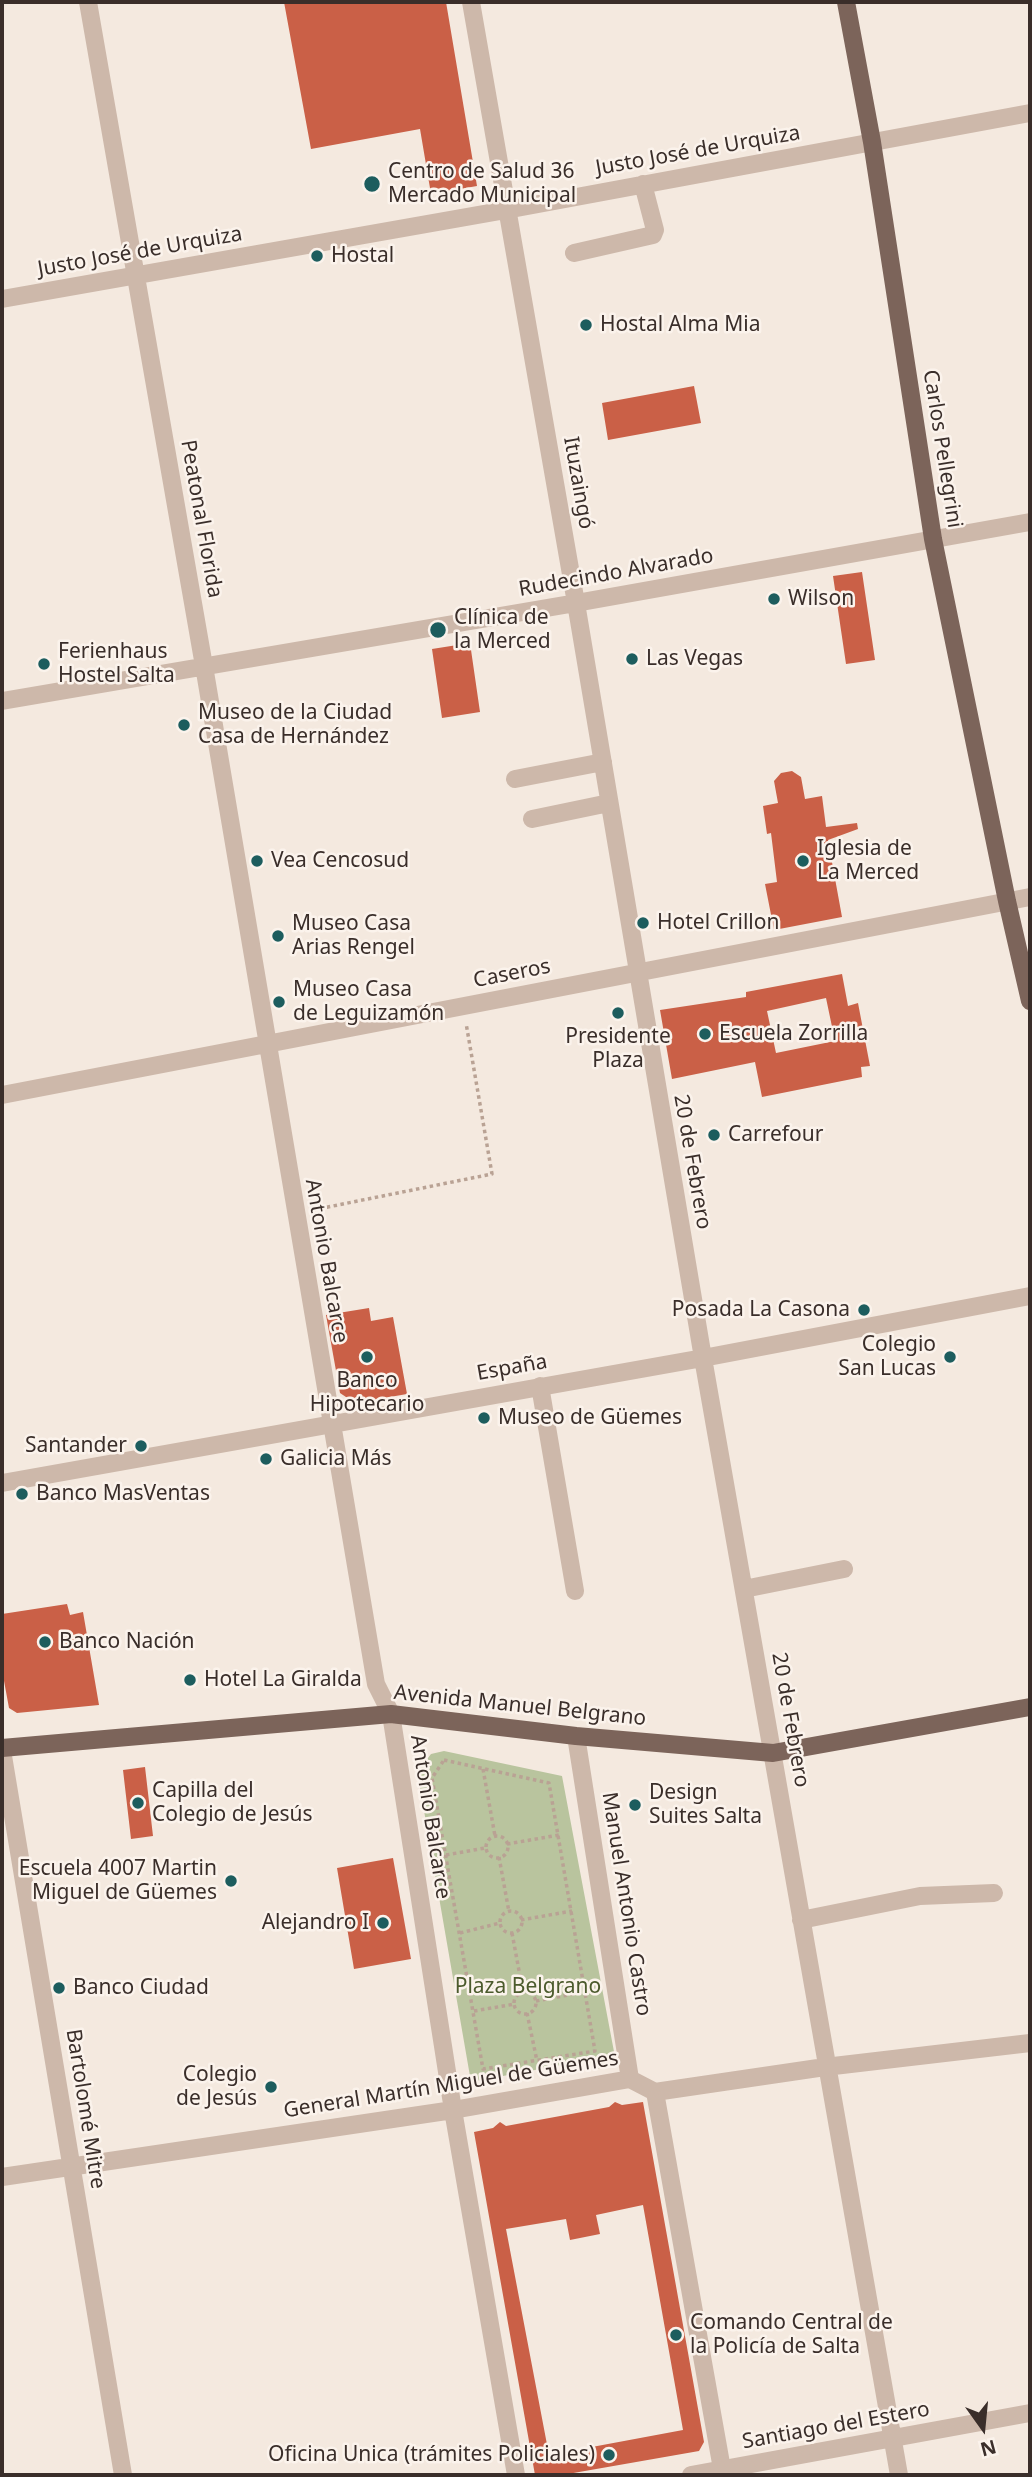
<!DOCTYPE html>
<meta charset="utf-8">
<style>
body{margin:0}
#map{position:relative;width:1032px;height:2477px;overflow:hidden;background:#f4e9df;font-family:"Noto Sans",sans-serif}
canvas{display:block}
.frame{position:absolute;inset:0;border:4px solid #3a2e2a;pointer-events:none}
.north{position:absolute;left:948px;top:2393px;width:70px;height:70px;-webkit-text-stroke:5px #fbf3ec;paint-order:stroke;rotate:165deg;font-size:19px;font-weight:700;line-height:28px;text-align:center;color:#3a2e2a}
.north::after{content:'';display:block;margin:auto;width:24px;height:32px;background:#3a2e2a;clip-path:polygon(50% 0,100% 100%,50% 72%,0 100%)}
</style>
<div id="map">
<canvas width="1032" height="2477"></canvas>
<div class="frame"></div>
<div class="north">N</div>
</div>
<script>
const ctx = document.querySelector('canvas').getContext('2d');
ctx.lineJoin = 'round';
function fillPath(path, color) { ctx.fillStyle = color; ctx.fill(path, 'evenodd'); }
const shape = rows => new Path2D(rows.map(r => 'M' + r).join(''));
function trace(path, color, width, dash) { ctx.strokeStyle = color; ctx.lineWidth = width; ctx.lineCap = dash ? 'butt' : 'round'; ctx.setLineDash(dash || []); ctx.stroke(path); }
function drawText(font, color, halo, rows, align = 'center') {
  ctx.font = font + ' "Noto Sans",sans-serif'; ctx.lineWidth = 5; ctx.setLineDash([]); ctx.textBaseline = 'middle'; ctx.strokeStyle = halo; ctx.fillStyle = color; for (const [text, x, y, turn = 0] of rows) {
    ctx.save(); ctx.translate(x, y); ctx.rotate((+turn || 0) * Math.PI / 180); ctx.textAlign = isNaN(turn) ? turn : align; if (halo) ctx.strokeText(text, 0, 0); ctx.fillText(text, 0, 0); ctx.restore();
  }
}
fillPath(shape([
 [444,1751,562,1776,615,2057,613,2063,607,2067,598,2069,588,2060,471,2082,418,1776,421,1767,431,1754]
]), '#b9c49e');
fillPath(shape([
 [284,2,446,2,477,186,431,194,420,129,311,149],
 [694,386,701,423,608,440,602,403],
 [862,572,875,660,846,664,833,576],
 [470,643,480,712,442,718,432,649],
 [792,771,801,777,805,799,822,796,826,827,857,823,858,829,828,840,842,917,774,930,765,884,777,882,771,833,767,834,763,806,778,803,774,781,781,773],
 [842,974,848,1006,858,1003,870,1066,861,1067,862,1077,762,1097,755,1062,672,1079,660,1010,746,997,746,992],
 [826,998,835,1041,776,1053,767,1011],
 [369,1308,371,1321,393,1317,407,1394,355,1403,340,1393,326,1315],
 [67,1604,70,1615,83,1612,99,1705,17,1713,9,1708,2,1670,2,1614],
 [145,1767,153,1836,131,1839,123,1770],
 [393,1858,411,1959,354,1969,337,1868],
 [615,2102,622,2105,643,2102,704,2442,699,2451,562,2475,535,2475,474,2132,493,2128,500,2122,506,2126,609,2107],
 [643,2205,683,2430,549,2455,506,2229,566,2219,570,2240,600,2234,596,2215]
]), '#ca6047');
trace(shape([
 [313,1210,492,1174,466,1023],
 [444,1760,549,1783,595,2051,483,2069,432,1778,444,1760],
 [483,1769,495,1836],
 '486 1847a11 11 0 1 1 22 0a11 11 0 1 1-22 0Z',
 [507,1844,559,1835],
 [446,1855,485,1848],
 [499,1857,509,1912],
 '500 1922a11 11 0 1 1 22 0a11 11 0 1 1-22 0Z',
 [521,1920,572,1911],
 [460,1933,500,1923],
 [512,1933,523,1992],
 '514 2003a11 11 0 1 1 22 0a11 11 0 1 1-22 0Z',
 [536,2001,584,1992],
 [474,2011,515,2004],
 [527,2013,537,2061]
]), '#b9a294', 3.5, [3.5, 3.5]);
trace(shape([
 [88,2,204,666,376,1684,391,1714,453,2110,516,2475],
 [471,2,576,603,703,1358,899,2475],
 [574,253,653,235,655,230,643,184],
 [2,299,506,210,1030,113],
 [2,701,576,603,1030,522],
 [515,779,603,762],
 [532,819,609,803],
 [2,1095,1030,897],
 [540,1386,575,1591],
 [2,1483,703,1358,1030,1296],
 [744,1589,844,1569],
 [576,1736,630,2079],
 [2,1750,123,2475],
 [801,1920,920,1896,994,1893],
 [655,2092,722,2469],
 [2,2177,453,2110,630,2079,655,2092,825,2067,1030,2043],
 [691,2475,1030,2413]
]), '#cdb8aa', 18);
trace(shape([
 [846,2,872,142,933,539,1007,901,1030,1001],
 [2,1748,391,1714,576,1736,773,1753,1030,1707]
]), '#7c645a', 18);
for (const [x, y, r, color] of [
 [372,184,9,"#1d5d5e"],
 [317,256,7,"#1d5d5e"],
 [586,325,7,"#1d5d5e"],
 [774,599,7,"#1d5d5e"],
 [438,630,9,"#1d5d5e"],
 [632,659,7,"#1d5d5e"],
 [44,664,7,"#1d5d5e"],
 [184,725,7,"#1d5d5e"],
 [257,861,7,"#1d5d5e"],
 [803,861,7,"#1d5d5e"],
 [643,923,7,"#1d5d5e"],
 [278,936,7,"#1d5d5e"],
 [279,1002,7,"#1d5d5e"],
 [618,1013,7,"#1d5d5e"],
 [705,1034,7,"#1d5d5e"],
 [714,1135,7,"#1d5d5e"],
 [864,1310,7,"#1d5d5e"],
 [367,1357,7,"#1d5d5e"],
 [950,1357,7,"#1d5d5e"],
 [484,1418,7,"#1d5d5e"],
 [141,1446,7,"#1d5d5e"],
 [266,1459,7,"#1d5d5e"],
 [22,1494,7,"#1d5d5e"],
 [45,1642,7,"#1d5d5e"],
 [190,1680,7,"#1d5d5e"],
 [138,1803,7,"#1d5d5e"],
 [635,1805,7,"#1d5d5e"],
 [231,1881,7,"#1d5d5e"],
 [383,1923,7,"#1d5d5e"],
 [59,1988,7,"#1d5d5e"],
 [271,2087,7,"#1d5d5e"],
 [676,2335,7,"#1d5d5e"],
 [609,2455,7,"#1d5d5e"]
]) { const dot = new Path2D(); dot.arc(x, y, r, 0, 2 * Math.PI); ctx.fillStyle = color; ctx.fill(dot); trace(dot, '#fbf3ec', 2.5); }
drawText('21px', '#3a2e2a', '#fbf3ec', [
 ["Justo José de Urquiza",698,151,-10],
 ["Justo José de Urquiza",140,252,-10],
 ["Carlos Pellegrini",942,449,81],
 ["Ituzaingó",578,483,80],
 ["Peatonal Florida",201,519,80],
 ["Rudecindo Alvarado",616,573,-10],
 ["Caseros",512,974,-11],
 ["20 de Febrero",692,1162,80],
 ["Antonio Balcarce",326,1261,80],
 ["España",512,1368,-10],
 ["Avenida Manuel Belgrano",520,1706,6],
 ["20 de Febrero",790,1720,80],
 ["Antonio Balcarce",430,1817,81],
 ["Manuel Antonio Castro",626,1904,81],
 ["General Martín Miguel de Güemes",451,2085,-9],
 ["Bartolomé Mitre",85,2109,81],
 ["Santiago del Estero",836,2426,-10]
]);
drawText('21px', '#3a2e2a', '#fbf3ec', [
 ["Centro de Salud 36",388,172],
 ["Mercado Municipal",388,196],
 ["Hostal",331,256],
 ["Hostal Alma Mia",600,325],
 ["Wilson",788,599],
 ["Clínica de",454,618],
 ["la Merced",454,642],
 ["Ferienhaus",58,652],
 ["Hostel Salta",58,676],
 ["Las Vegas",646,659],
 ["Museo de la Ciudad",198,713],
 ["Casa de Hernández",198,737],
 ["Iglesia de",817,849],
 ["La Merced",817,873],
 ["Vea Cencosud",271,861],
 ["Hotel Crillon",657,923],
 ["Museo Casa",292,924],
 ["Arias Rengel",292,948],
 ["Museo Casa",293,990],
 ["de Leguizamón",293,1014],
 ["Escuela Zorrilla",719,1034],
 ["Presidente",618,1037,"center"],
 ["Plaza",618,1061,"center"],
 ["Carrefour",728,1135],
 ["Posada La Casona",850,1310,"right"],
 ["Colegio",936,1345,"right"],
 ["San Lucas",936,1369,"right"],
 ["Banco",367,1381,"center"],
 ["Hipotecario",367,1405,"center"],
 ["Museo de Güemes",498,1418],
 ["Santander",127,1446,"right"],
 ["Galicia Más",280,1459],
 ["Banco MasVentas",36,1494],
 ["Banco Nación",59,1642],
 ["Hotel La Giralda",204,1680],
 ["Capilla del",152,1791],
 ["Colegio de Jesús",152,1815],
 ["Design",649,1793],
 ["Suites Salta",649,1817],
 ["Escuela 4007 Martin",217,1869,"right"],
 ["Miguel de Güemes",217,1893,"right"],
 ["Alejandro I",369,1923,"right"],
 ["Banco Ciudad",73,1988],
 ["Colegio",257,2075,"right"],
 ["de Jesús",257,2099,"right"],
 ["Comando Central de",690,2323],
 ["la Policía de Salta",690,2347],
 ["Oficina Unica (trámites Policiales)",595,2455,"right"]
], 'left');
drawText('21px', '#4b5a2c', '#fbf3ec', [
 ["Plaza Belgrano",528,1987]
]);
</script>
